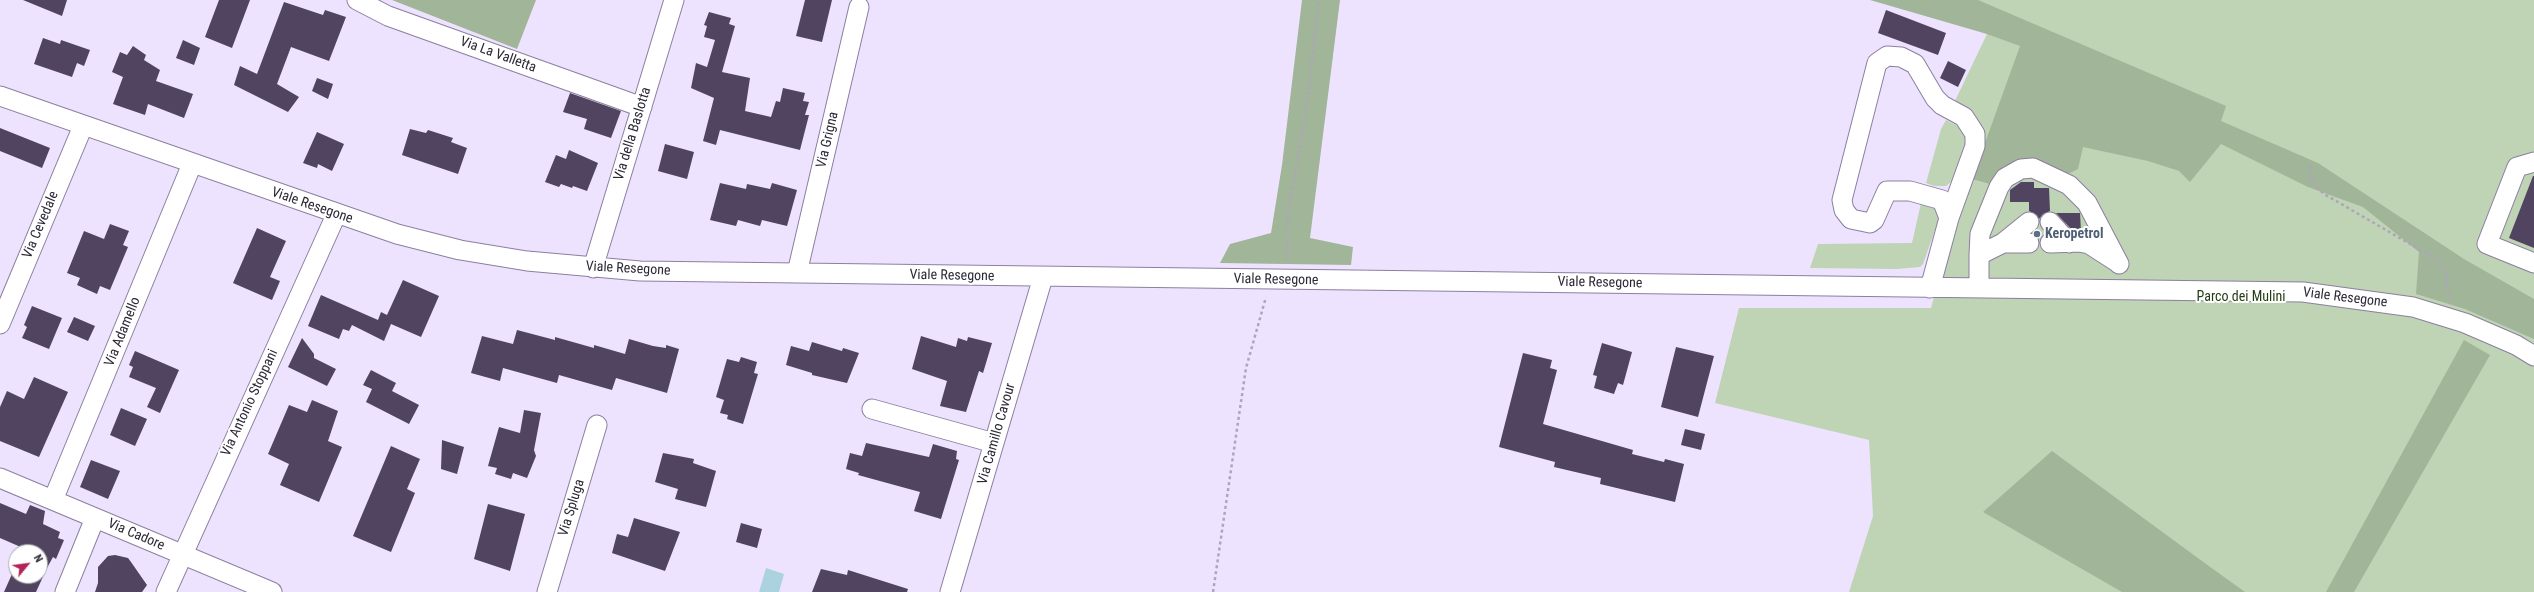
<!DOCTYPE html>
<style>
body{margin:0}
#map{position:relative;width:2534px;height:592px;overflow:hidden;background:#eee3ff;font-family:"Roboto Condensed",sans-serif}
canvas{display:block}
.north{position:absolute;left:8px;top:544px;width:40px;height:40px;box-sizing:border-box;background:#fff;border:1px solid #aba9ae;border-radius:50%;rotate:61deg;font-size:11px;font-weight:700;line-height:16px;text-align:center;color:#2d2835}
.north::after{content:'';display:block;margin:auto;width:14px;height:18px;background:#b2245a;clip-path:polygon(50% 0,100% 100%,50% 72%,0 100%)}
</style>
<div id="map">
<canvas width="2534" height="592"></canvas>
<div class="north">N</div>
</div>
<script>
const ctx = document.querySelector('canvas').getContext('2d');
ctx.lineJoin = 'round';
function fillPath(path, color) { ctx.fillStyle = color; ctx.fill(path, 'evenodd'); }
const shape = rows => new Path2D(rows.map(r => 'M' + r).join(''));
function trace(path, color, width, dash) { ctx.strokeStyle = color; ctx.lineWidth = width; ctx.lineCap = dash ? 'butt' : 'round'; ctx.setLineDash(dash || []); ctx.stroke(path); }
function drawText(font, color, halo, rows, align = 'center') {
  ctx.font = font + ' "Roboto Condensed",sans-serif'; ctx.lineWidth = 4; ctx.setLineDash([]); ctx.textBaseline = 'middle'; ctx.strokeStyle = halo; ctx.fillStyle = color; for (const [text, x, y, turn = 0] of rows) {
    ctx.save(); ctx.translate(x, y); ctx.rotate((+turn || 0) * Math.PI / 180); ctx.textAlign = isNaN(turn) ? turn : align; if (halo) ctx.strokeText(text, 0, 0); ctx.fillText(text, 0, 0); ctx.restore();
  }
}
fillPath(shape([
 [1898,0,2534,0,2534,592,1849,592,1873,516,1869,440,1715,403,1739,308,1931,308,1945,256,1980,157,1953,105,1987,34],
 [1946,120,1960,127,1968,140,1952,181,1946,186,1934,186,1926,183,1941,129],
 [1921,203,1938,208,1941,213,1923,264,1920,267,1897,269,1810,268,1818,244,1912,243]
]), '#bfd3b5');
fillPath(shape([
 [392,0,536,0,517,49],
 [1302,0,1340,0,1310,238,1353,247,1351,265,1220,263,1230,244,1271,233,1282,165],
 [1870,0,1978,0,2226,106,2221,121,2318,163,2464,259,2534,299,2534,339,2465,309,2416,294,2419,252,2363,207,2308,187,2221,144,2190,182,2179,171,2148,161,2083,147,2078,169,2070,173,1999,172,1990,184,1972,179,2020,46,1987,34],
 [2464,340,2490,355,2354,592,2326,592],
 [2052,451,2206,564,2245,592,2122,592,1983,512]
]), '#a1b598');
fillPath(shape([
 [766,568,784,574,779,592,759,592]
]), '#abd3df');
fillPath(shape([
 [23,0,67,0,62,16],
 [219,0,250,0,232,48,205,37],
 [805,0,832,0,822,42,796,36],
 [284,2,323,15,325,10,346,17,329,61,291,47,277,84,299,97,288,112,234,85,240,66,257,74],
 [1886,10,1946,33,1938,55,1878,33],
 [709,12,731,18,729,24,735,26,722,72,750,78,745,111,771,117,776,101,780,102,783,88,805,93,803,101,809,102,805,115,809,115,800,150,720,130,716,145,703,141,714,98,691,88,696,63,707,67,715,40,704,37,707,26,704,25],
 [43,38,60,44,61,40,90,50,84,66,77,63,72,77,34,64],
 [183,40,200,48,194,65,176,58],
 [133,46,146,55,144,60,160,70,156,81,193,94,184,118,148,104,145,115,113,104,123,77,112,72,120,52,127,55],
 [1948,61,1966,70,1958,87,1940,78],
 [317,78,333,84,328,99,312,91],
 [570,93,621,111,611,138,584,129,587,119,563,112],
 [0,128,50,148,42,168,0,151],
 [410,129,426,133,428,130,453,138,451,142,467,148,458,174,402,155],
 [317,132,344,144,332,171,318,164,317,168,303,163],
 [665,144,694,152,687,179,658,171],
 [569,150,598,163,587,191,573,186,572,188,561,184,559,187,545,182,556,155,566,159],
 [2533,176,2534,176,2534,248,2509,238],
 [2021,182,2034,182,2034,188,2049,188,2050,211,2043,214,2039,219,2037,215,2029,211,2029,202,2010,202,2010,190],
 [720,183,746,189,747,184,770,189,772,183,797,190,787,226,762,220,760,226,738,220,736,226,710,220],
 [2056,213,2080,213,2081,231,2073,231],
 [110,224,129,231,123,245,128,247,110,290,100,286,97,294,77,285,80,278,67,273,84,231,104,239],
 [257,228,286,241,270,277,280,281,272,300,233,283],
 [403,280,439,296,421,337,391,324,384,341,352,325,349,331,343,329,339,339,308,326,321,295,378,320,381,312,387,315],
 [32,306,62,318,49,349,22,338,27,327,24,325],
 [74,317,95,326,88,341,67,332],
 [517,330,555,340,555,337,594,348,594,345,625,354,629,339,653,346,666,348,666,345,679,349,667,393,616,378,612,390,559,375,557,383,503,368,500,381,471,373,482,336,513,344],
 [921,336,956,347,958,338,967,341,968,337,992,343,983,373,979,371,966,412,940,406,947,381,912,369],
 [302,338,314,354,314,358,336,369,327,386,288,367],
 [812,342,842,351,843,348,859,353,847,383,812,375,812,373,786,365,791,346,809,351],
 [1602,343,1632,352,1623,385,1618,383,1614,394,1594,388,1597,376,1593,375],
 [1676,347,1714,356,1698,417,1661,407],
 [135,351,179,370,160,413,147,407,156,388,129,377,133,367,129,365],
 [1523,353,1552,360,1550,368,1557,370,1543,424,1633,450,1632,454,1664,462,1665,459,1684,464,1675,502,1600,484,1601,478,1554,467,1555,462,1499,447],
 [741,357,757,362,754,373,758,374,743,424,727,419,728,415,720,413,724,400,716,397,727,359,739,362],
 [371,370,396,383,392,391,419,405,409,424,366,402,372,389,363,385],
 [34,377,68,392,39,457,0,441,0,407,7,391,24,399],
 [312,400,338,411,328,441,342,447,319,502,280,485,289,464,268,454,289,405,307,412],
 [121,408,147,419,135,446,110,435],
 [524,410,541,413,534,450,536,456,527,478,513,473,511,479,495,474,497,468,488,466,499,427,520,433],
 [1685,429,1705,434,1701,450,1681,445],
 [442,440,464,447,457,474,441,469],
 [866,443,929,457,933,444,957,451,956,459,959,460,941,519,914,511,920,492,858,475,859,473,846,469,850,453,862,456],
 [391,446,420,459,407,489,415,493,391,552,353,536],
 [663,453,694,459,693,463,716,471,706,507,675,499,678,489,655,482],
 [91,460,120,471,108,499,80,487],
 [0,503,26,514,30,505,45,511,43,524,60,532,58,538,64,540,56,559,53,557,47,568,36,592,4,592,16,565,16,576,40,576,40,552,22,552,23,548,0,538],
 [488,504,525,514,510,571,474,559],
 [634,518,680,532,665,571,612,553,617,534,628,537],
 [741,523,762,529,757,548,736,542],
 [115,555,128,558,131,562,147,585,142,592,95,592,98,583,98,567,108,556],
 [821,569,847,575,848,570,908,589,907,592,812,592]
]), '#504460');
const minor = shape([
 [357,0,388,16,642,107],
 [0,96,397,234,460,250,527,261,640,271,2303,292,2413,307,2465,323,2516,345,2534,356],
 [2534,162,2517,167,2487,244,2534,263],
 [2050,222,2069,243],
 [2003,243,2029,222],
 [2050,243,2079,242,2089,244,2117,262],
 [1979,255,1980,234,1999,187,2005,178,2021,169,2033,168,2069,185,2087,203,2119,264],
 [593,268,674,0],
 [797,273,859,7],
 [1930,288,1949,218,1975,146,1975,134,1964,117,1942,105,1935,98,1915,64,1901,57,1887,56,1877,63,1842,200,1844,210,1851,219,1870,223,1874,220,1887,191,1910,191,1942,200,1949,218],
 [1979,288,1979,255,2003,243,2029,243],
 [0,324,83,126],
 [872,409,994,443],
 [0,478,272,592],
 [53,500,192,164],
 [65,592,95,518],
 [166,592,336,215],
 [547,592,597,425],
 [950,592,1043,277]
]);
trace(minor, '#8c7f9f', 21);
trace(shape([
 [2310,165,2310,177,2314,184,2324,194,2436,259,2446,272,2449,299],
 [1287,261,1288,211,1306,113,1319,0],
 [1213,592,1246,368,1266,297]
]), '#aea5bd', 2.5, [3, 3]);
trace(minor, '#fff', 19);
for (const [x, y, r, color] of [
 [2037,234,4,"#5c6f8a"]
]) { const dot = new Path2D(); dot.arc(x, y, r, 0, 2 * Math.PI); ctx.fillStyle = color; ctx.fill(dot); trace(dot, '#fff', 1.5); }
drawText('14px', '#2d2835', '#fff', [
 ["Via La Valletta",498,55,20],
 ["Via della Baslotta",633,134,-73],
 ["Via Grigna",828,140,-77],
 ["Viale Resegone",312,206,19],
 ["Via Cevedale",41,225,-67],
 ["Viale Resegone",628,269,3],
 ["Viale Resegone",952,276,1],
 ["Viale Resegone",1276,280,1],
 ["Viale Resegone",1600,283,1],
 ["Viale Resegone",2345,298,7],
 ["Via Adamello",123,332,-68],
 ["Via Antonio Stoppani",250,403,-65],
 ["Via Camillo Cavour",997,434,-74],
 ["Via Spluga",572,508,-73],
 ["Via Cadore",136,535,23]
]);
drawText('bold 14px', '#4e5e75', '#fff', [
 ["Keropetrol",2045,234]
], 'left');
drawText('14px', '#243e13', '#fff', [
 ["Parco dei Mulini",2241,297]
]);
</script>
